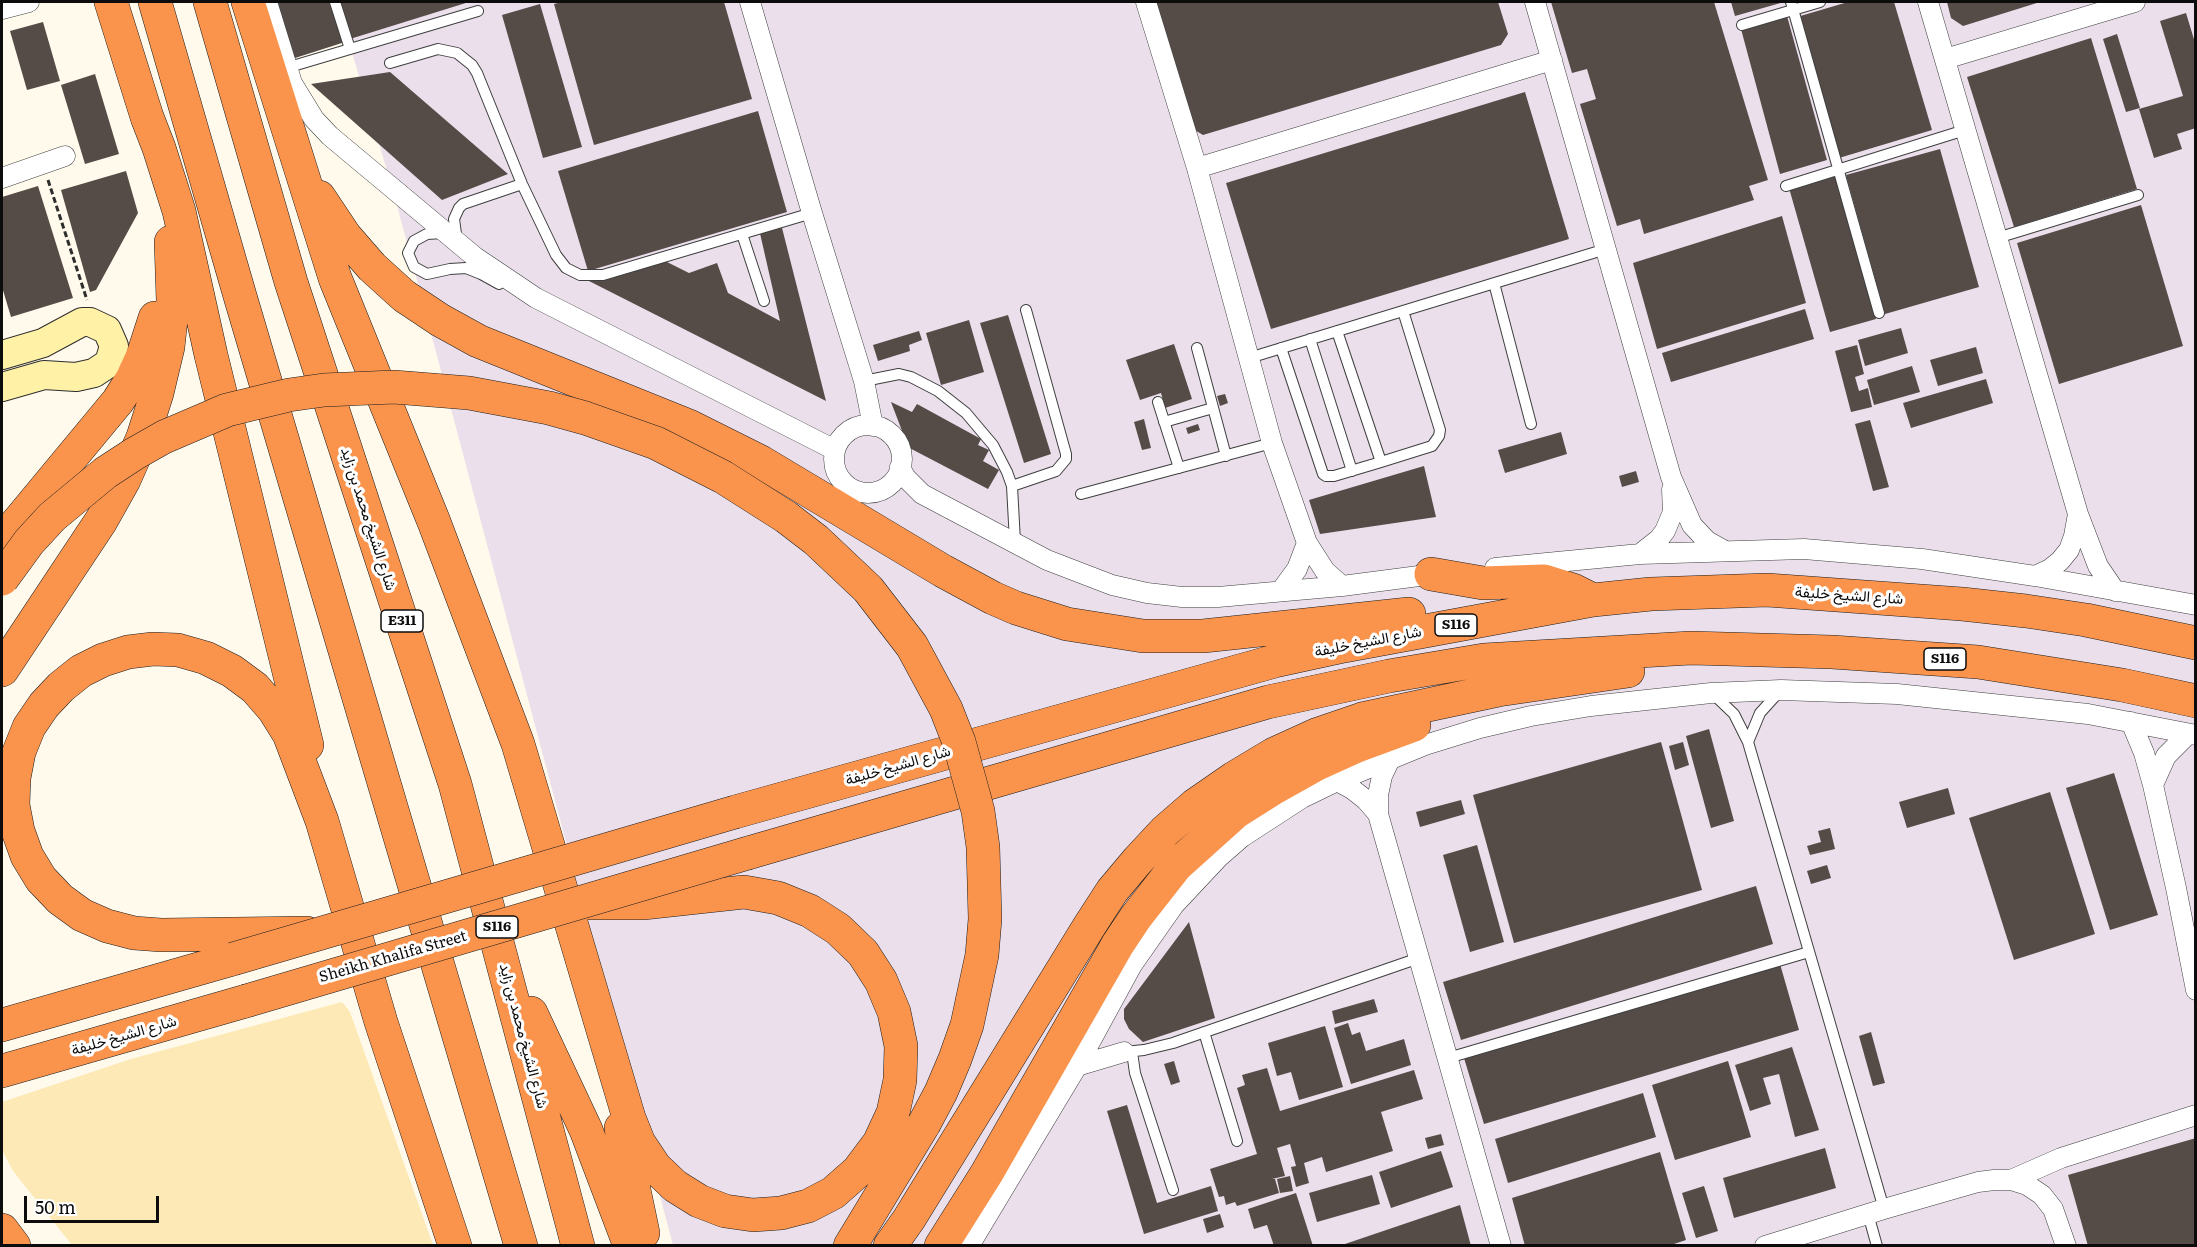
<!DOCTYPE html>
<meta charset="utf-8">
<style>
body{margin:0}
#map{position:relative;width:2197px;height:1247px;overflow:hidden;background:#fffaeb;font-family:Literata,serif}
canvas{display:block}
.frame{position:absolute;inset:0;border:3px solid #0c0c0c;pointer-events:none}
.scale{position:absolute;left:24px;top:1196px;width:135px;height:27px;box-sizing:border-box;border:3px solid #0c0c0c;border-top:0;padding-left:8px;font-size:18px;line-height:21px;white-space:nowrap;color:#0c0c0c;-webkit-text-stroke:4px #fff;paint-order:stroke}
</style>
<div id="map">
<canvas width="2197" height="1247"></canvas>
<div class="frame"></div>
<div class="scale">50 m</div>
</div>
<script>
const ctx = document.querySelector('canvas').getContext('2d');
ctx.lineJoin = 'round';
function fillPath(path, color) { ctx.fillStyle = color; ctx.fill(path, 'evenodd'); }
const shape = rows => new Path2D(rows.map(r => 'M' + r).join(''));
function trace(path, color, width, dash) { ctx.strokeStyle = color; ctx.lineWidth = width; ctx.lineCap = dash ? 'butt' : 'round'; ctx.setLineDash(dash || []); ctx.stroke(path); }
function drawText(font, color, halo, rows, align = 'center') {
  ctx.font = font + ' Literata,Vazirmatn,serif'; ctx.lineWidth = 6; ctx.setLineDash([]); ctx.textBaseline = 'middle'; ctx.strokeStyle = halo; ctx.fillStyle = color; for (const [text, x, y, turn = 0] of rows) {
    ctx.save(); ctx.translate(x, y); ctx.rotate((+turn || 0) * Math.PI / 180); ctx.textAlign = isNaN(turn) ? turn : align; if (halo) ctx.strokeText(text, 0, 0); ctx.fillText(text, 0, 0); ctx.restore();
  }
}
fillPath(shape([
 [337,2,2195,2,2195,1245,673,1245,394,194]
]), '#eadfeb');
fillPath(shape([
 [342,1002,350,1012,433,1245,72,1245,13,1171,2,1150,2,1102,131,1059]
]), '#fde9b5');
fillPath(shape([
 [275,2,332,2,345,42,292,59],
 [339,2,469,2,350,39],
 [562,2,724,2,752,99,594,145,554,4],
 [1156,2,1498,2,1508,34,1501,45,1203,135,1193,129],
 [1551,2,1714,2,1768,180,1749,186,1754,200,1644,234,1640,219,1617,226,1580,104,1596,99,1587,69,1572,73],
 [1731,2,1784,2,1735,16],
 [1848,2,1894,2,1932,130,1839,158,1797,17],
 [1947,2,2040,2,1963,26,1951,18],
 [540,4,582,147,543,158,502,15],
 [2186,13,2196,46,2196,128,2177,134,2182,149,2154,158,2139,109,2183,96,2160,21],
 [1787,16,1827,160,1780,174,1741,29],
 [43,22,60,81,27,90,10,31],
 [2117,34,2140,108,2126,112,2103,39],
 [2091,38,2137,189,2014,227,1967,77],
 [390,72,508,174,442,200,311,84],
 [95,74,119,154,85,164,61,85],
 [1525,92,1569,239,1271,329,1226,183],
 [758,111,787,212,588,271,558,171],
 [1940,149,1979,287,1885,314,1846,175],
 [126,171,138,213,96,290,90,292,61,190],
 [1835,175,1876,319,1830,332,1789,188],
 [38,186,73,298,11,317,2,287,2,197],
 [2141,205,2183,346,2059,384,2017,243],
 [1782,216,1806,303,1657,349,1633,263],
 [781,224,826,401,587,280,665,261,689,273,717,263,728,293,780,321,759,229],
 [1805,309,1814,339,1671,382,1662,353],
 [1008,315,1051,454,1024,463,980,323],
 [969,320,984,372,941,385,926,333],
 [1901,328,1908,353,1865,366,1858,340],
 [919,331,922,340,909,345,910,351,878,361,873,345],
 [1174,344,1192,399,1165,408,1161,393,1140,400,1126,360],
 [1857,345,1864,374,1855,377,1859,391,1868,388,1872,407,1851,412,1835,351],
 [1976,347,1983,373,1938,386,1930,360],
 [1912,366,1920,392,1874,405,1867,380],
 [1986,379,1993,403,1911,428,1903,403],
 [1225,394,1228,403,1220,406,1217,396],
 [891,402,912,412,917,404,981,439,978,445,989,450,983,461,999,470,988,489,900,443,904,436],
 [1144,419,1151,448,1142,450,1134,422],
 [1870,420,1889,487,1873,491,1855,424],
 [1198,424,1200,430,1188,434,1186,428],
 [1561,432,1567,454,1505,473,1498,450],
 [1424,466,1436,517,1320,534,1309,500],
 [1636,471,1639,482,1622,487,1619,476],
 [1709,729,1734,821,1711,828,1686,736],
 [1661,742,1702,890,1514,943,1473,795],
 [1683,742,1689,765,1675,770,1669,746],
 [2114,773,2158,915,2110,930,2066,788],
 [1948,788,1955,814,1907,828,1899,802],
 [2050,792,2095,934,2014,960,1969,818],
 [1461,800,1465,814,1420,827,1416,812],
 [1830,828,1835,849,1810,855,1807,846,1821,842,1818,831],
 [1477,845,1504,942,1470,952,1443,855],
 [1827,865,1831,878,1811,884,1807,871],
 [1756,886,1773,944,1461,1040,1443,982],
 [1189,922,1215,1018,1143,1042,1129,1029,1124,1019,1124,1009],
 [1780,964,1799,1030,1484,1124,1464,1058],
 [1374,999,1378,1012,1335,1024,1332,1011],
 [1348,1023,1352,1035,1360,1032,1366,1051,1404,1039,1411,1065,1351,1084,1334,1028],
 [1325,1026,1343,1087,1299,1100,1291,1072,1277,1076,1268,1043],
 [1871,1032,1885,1083,1873,1086,1859,1036],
 [1792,1047,1819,1130,1795,1137,1779,1074,1763,1078,1771,1104,1750,1111,1735,1065],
 [1174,1061,1180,1082,1171,1085,1164,1064],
 [1728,1061,1751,1137,1675,1160,1652,1085],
 [1267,1068,1280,1111,1414,1070,1423,1099,1381,1112,1393,1151,1326,1172,1322,1157,1304,1163,1309,1183,1296,1187,1291,1167,1296,1166,1290,1144,1277,1148,1285,1176,1272,1179,1275,1179,1279,1193,1237,1206,1235,1202,1226,1205,1224,1196,1219,1197,1210,1169,1257,1154,1237,1088,1245,1085,1242,1075],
 [1643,1093,1656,1137,1508,1183,1495,1139],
 [1127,1105,1157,1203,1211,1186,1218,1211,1144,1234,1107,1111],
 [1441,1134,1444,1145,1428,1149,1425,1138],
 [2196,1138,2196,1246,2088,1246,2068,1175],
 [1825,1148,1836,1188,1734,1218,1723,1178],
 [1441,1151,1453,1187,1391,1208,1379,1172],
 [1660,1152,1686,1240,1668,1246,1525,1246,1512,1198],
 [1372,1175,1380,1204,1317,1222,1309,1193],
 [1290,1176,1293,1191,1280,1193,1277,1179],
 [1704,1186,1718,1231,1696,1238,1682,1193],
 [1296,1193,1313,1246,1274,1246,1267,1225,1254,1229,1248,1209],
 [1460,1205,1471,1246,1342,1246,1342,1245],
 [1220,1214,1224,1227,1207,1233,1203,1219]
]), '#554c48');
const lane = shape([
 [335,2,350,49],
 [1791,2,1879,313],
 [1742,25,1820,2],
 [390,63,438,49,457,53,472,65,477,73,522,184,556,255,566,268,580,275,603,275,812,213],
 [286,68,478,11],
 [1786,186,1965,130],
 [443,233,427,234,414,241,408,253,414,267,427,274,450,269,466,268,481,274,499,284],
 [742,234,764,301],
 [1997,238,2138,195],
 [457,241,454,219,459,208,463,204,522,184],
 [1494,283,1531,424],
 [1337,331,1381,462],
 [1310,339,1352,471],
 [1197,348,1226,456],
 [1281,348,1323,474,1326,476,1334,476,1381,462,1432,446,1439,436,1440,430,1403,311],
 [1249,358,1606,249],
 [864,381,899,374,911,377,938,391,966,413,993,445,1007,472,1012,486,1015,542],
 [1158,402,1179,468],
 [1164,422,1213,408],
 [1012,486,1056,471,1066,459,1066,454,1026,310],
 [1081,494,1272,443],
 [1712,693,1734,714,1748,742,1884,1209],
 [1748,742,1760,713,1779,692],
 [1204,1032,1237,1141],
 [1124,1052,1144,1050,1173,1043,1419,958],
 [1132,1052,1135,1073,1173,1190],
 [1448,1058,1809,952],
 [1868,1214,1877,1246]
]);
const street = shape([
 [267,2,292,83,314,119,330,136,475,257,536,298,835,450],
 [750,2,812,213,864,381,873,426],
 [1146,2,1197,168,1272,443,1307,543,1325,571,1342,586],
 [1535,2,1671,477,1692,525,1707,541,1725,551],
 [1928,2,2078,514,2098,566,2115,591],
 [2,9,29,2],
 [1945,59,2135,2],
 [1197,168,1552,60],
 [2,178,65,156],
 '834 459a34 34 0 1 1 68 0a34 34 0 1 1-68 0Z',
 [900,467,905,477,922,494,1047,560,1112,585,1147,593,1182,597,1218,597,1342,586,1442,573],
 [1640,554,1659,539,1665,531,1673,512,1672,489],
 [1495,568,1640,554,1804,549,1922,559,2035,576,2196,605],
 [2035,576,2050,569,2060,561,2069,550,2074,536,2078,514],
 [1281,591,1297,569,1307,543],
 [2131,722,2144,753,2153,785,2176,888,2196,990],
 [1390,759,1382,776,1378,795,1378,814,1501,1246],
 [1337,781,1352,789,1366,800,1378,814],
 [2153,785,2166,756,2188,734],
 [1077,1066,1124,1052],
 [2011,1180,2061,1158,2196,1115],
 [969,1246,1077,1066,1132,965,1174,905,1219,857,1242,837,1302,798,1337,781,1425,745,1480,728,1531,716,1591,706,1711,693,1781,690,1897,694,2088,714,2196,735],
 [1765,1246,1884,1209,1978,1182,1994,1180,2011,1180,2027,1185,2042,1195,2053,1209,2066,1246]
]);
const secondary = shape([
 [2,355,43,343,82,322,90,322,107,330,114,346,109,363,94,373,76,377,44,375,2,387]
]);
const highway = shape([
 [111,2,147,117,159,148,179,211,211,355,307,745],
 [155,2,240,296,521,1246],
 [210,2,291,282,455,784,578,1246],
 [248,2,335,278,434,522,518,744,629,1118,639,1143,655,1167,675,1186,699,1201,725,1211,753,1215,781,1213,808,1206,833,1193,858,1171,879,1143,893,1113,900,1080,901,1046,894,1012,881,981,863,953,838,929,810,911,778,898,744,892,643,903,590,903],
 [319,197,345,236,372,267,404,296,440,320,478,341,689,426,761,462,943,571,993,598,1016,608,1067,624,1143,636,1203,636,1409,614],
 [2,541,118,401,132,379,143,355,155,318],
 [1431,574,1483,583,1544,581,1573,590,1593,600],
 [2,670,101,521,124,480,143,437,157,393,168,347,173,301,171,242],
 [735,812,1275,661,1344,646,1593,600,1651,594,1767,590,1962,604,2026,611,2086,620,2196,643],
 [748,853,1268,702,1389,676,1484,660,1691,648,1832,652,1978,662,2122,685,2196,701],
 [307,933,161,935,134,933,107,926,82,915,60,899,41,879,27,856,18,831,13,805,14,778,19,752,29,727,44,705,61,687,81,671,103,660,128,652,153,649,178,650,206,658,232,671,255,688,274,710,289,734,322,821,381,1022,455,1246],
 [531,1013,586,1130,630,1246],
 [2,1025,233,959],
 [2,1071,246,1001],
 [621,1128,643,1233],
 [2,1230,14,1246],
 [850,1246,924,1124],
 [890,1246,909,1219,1090,925,1112,891,1138,860,1165,831,1195,805,1234,778,1274,754,1318,734,1362,719,1498,690,1628,671],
 [941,1246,987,1173,1118,944,1136,917,1176,866,1236,812,1274,788,1315,765,1357,746,1414,725]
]);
trace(lane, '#3f3f3f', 12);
trace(street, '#3f3f3f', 21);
trace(secondary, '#2e2e2e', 30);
trace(highway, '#1d1d1d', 34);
trace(shape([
 [48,180,87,300]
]), '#2e2e2e', 3, [6, 3]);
trace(lane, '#fff', 10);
trace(street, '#fff', 20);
trace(secondary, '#fff1a6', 28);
trace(highway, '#fa944d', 33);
const highwayBridge = shape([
 [2,579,29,542,52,517,105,473,134,454,164,437,227,410,289,395,324,390,394,387,469,393,549,408,585,418,656,443,723,477,786,517,816,540,868,589,912,646,946,709,959,742,978,811,983,847,985,919,982,955,967,1025,955,1059,941,1092,924,1124],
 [233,959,735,812],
 [246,1001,748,853]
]);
trace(highwayBridge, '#1d1d1d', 34, []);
trace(highwayBridge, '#fa944d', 33);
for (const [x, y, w] of [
 [402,621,42],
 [1456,625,42],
 [1945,659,42],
 [497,927,42]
]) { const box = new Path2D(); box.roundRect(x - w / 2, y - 11, w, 22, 4.5); ctx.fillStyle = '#fff'; ctx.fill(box); trace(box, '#0c0c0c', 1.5); }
drawText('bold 14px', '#0c0c0c', null, [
 ["E311",402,621],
 ["S116",1456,625],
 ["S116",1945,659],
 ["S116",497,927]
]);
drawText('15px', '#0c0c0c', '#fff', [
 ["شارع الشيخ محمد بن زايد",368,519,72],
 ["شارع الشيخ خليفة",1849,596,4],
 ["شارع الشيخ خليفة",1368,642,-11],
 ["شارع الشيخ خليفة",898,766,-16],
 ["Sheikh Khalifa Street",393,957,-16],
 ["شارع الشيخ خليفة",124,1036,-16],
 ["شارع الشيخ محمد بن زايد",523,1036,75]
]);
</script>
